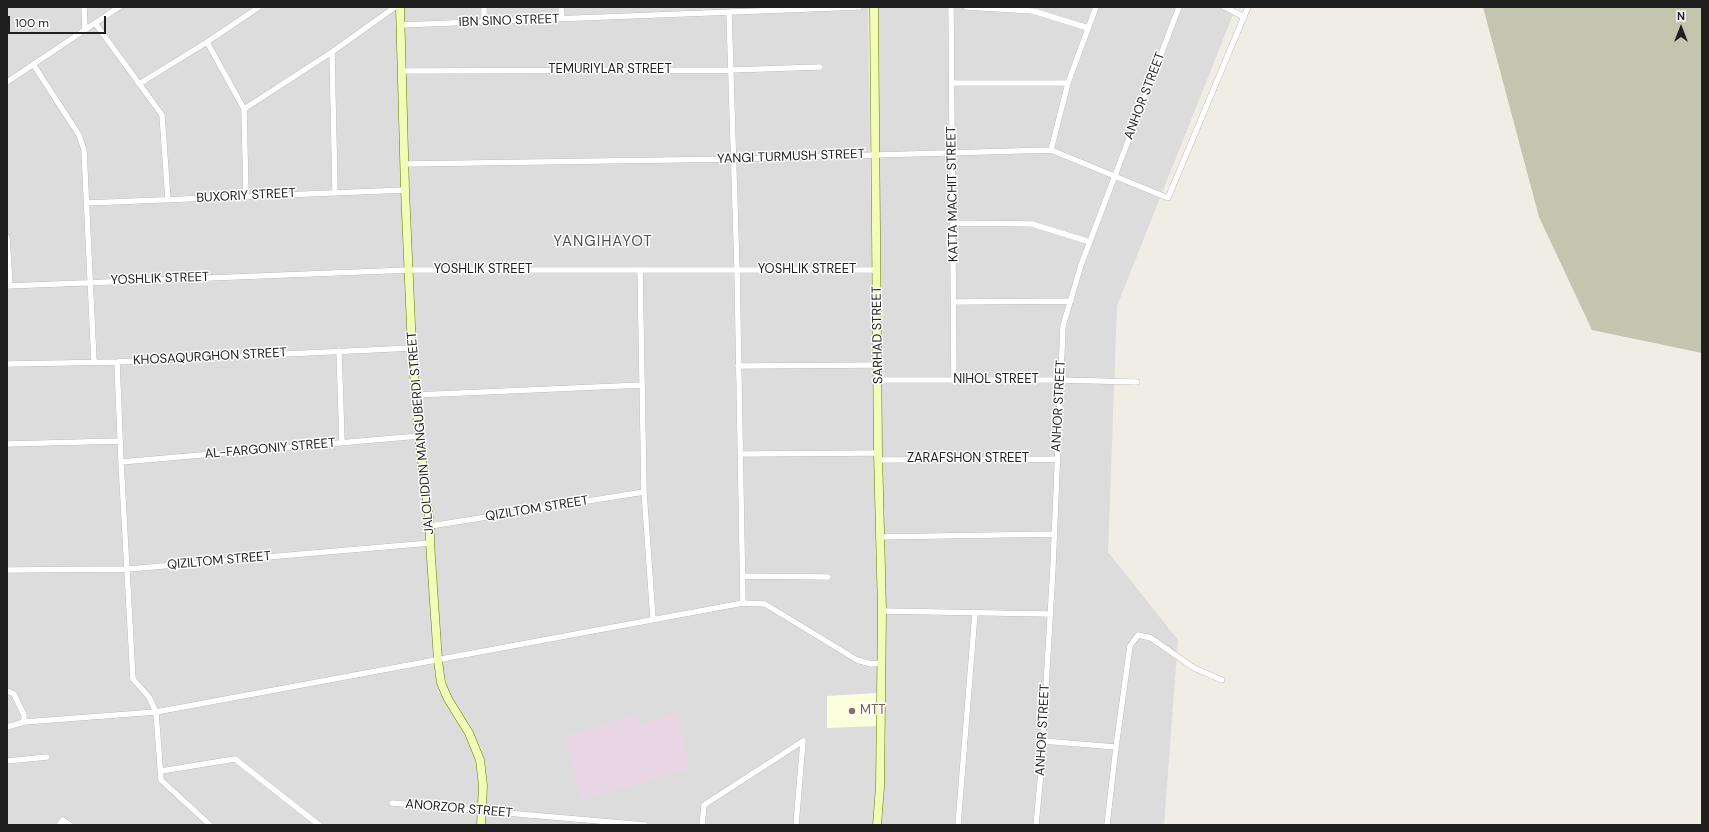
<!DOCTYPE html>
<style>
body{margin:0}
#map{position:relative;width:1709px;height:832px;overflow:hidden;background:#f0ede4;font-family:"DM Sans",sans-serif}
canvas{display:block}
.frame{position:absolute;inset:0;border:8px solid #1f1f1f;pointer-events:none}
.north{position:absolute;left:1661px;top:8px;width:40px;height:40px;-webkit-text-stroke:3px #fff;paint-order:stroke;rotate:0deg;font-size:11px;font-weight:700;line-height:16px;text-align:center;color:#1f1f1f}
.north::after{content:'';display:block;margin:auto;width:14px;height:18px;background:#1f1f1f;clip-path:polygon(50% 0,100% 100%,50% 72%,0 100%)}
.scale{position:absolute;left:8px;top:16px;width:98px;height:18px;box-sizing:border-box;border:2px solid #1f1f1f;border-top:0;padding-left:5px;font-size:12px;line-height:14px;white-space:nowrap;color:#1f1f1f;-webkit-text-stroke:3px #fff;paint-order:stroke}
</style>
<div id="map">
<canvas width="1709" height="832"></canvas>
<div class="frame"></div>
<div class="north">N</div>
<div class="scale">100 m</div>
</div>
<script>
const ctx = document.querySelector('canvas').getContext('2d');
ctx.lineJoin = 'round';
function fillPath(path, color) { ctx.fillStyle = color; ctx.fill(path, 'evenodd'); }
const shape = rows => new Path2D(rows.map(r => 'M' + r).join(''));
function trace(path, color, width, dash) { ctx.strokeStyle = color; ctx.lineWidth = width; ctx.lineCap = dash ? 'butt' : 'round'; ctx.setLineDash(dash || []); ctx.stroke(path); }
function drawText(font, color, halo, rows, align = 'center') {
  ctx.font = font + ' "DM Sans",sans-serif'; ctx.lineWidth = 3; ctx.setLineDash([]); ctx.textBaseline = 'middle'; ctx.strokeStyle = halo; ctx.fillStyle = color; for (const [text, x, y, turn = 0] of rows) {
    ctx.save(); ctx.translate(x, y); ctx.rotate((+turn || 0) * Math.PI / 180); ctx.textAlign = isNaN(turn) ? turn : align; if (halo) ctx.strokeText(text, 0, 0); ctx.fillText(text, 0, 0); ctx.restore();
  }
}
fillPath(shape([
 [7,7,868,7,876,574,874,7,1236,7,1117,306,1108,552,1178,640,1164,825,7,825]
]), '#dddcdc');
fillPath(shape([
 [636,714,640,725,677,714,690,769,581,800,565,736]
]), '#e9d6e4');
fillPath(shape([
 [877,693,877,726,827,728,827,696]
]), '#fcffde');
fillPath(shape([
 [1483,7,1702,7,1702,353,1592,330,1539,217]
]), '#c3c5af');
const street = shape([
 [84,7,85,30],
 [484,7,484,22],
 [561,7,562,18],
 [951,7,954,380],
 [966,7,1033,11,1088,28],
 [1225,7,1244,17],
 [729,13,737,270,743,603],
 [95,23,162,115,168,200],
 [400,25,859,7],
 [207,42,244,109],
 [332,52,335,192],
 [33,64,79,135,84,150,94,362],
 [401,71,731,70,820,67],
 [7,82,119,7],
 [952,83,1068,83],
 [139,84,207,42,259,7],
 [1051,150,1068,83,1096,7],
 [404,164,735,159,1051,150,1168,198,1248,7],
 [246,196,244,109,332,52,395,7],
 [87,203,405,190],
 [953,223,1032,224,1090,242],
 [7,237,10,286],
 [640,269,644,492,653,619],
 [7,286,409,270,877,270],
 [954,302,1071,301],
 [339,351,342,442],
 [117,362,121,462,133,679,149,697,156,712,161,780,210,825],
 [7,364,117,362,412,348],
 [738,366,878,365],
 [879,380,1060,380,1137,382],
 [416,395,642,385],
 [7,444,120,441],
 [741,454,878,453],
 [879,460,1057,459],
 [121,462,419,436],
 [430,526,644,492],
 [880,537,1054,534],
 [7,570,128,569,430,543],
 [743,576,828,577],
 [882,611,1050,614],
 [7,691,14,694,24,715,24,722],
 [7,727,24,722,156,712,743,603,765,604,857,660,871,664,882,663],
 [1043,741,1116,747],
 [7,761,47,757],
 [161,771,235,759,319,825],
 [392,803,645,825],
 [59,825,63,820,70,825],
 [702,825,704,805,803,741],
 [796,825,803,741],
 [958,825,975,613],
 [1036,825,1041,772,1053,567,1063,326,1081,265,1179,7],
 [1107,825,1116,747,1130,646,1138,635,1151,638,1194,668,1222,680]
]);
const secondary = shape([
 [400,7,405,190,412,348,419,436,430,526,430,543,438,660,441,683,448,699,469,733,480,760,483,786,481,825],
 [874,7,878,453,882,611,880,787,877,825]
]);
trace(street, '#a6a6a6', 6);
trace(secondary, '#647b00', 9);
trace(street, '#fff', 5.5);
trace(secondary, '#f3fcb6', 8);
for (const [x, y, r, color] of [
 [852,711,4,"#8d6e63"]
]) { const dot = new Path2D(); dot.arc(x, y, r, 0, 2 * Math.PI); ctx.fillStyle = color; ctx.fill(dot); trace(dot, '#fff', 1.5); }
drawText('13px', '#1f1f1f', '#fff', [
 ["IBN SINO STREET",509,21,-2],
 ["TEMURIYLAR STREET",610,70],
 ["ANHOR STREET",1145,96,-69],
 ["YANGI TURMUSH STREET",791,157,-2],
 ["KATTA MACHIT STREET",953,194,-91],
 ["BUXORIY STREET",246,196,-3],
 ["YOSHLIK STREET",483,270],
 ["YOSHLIK STREET",807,270],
 ["YOSHLIK STREET",160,279,-2],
 ["SARHAD STREET",878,335,-91],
 ["KHOSAQURGHON STREET",210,357,-3],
 ["NIHOL STREET",996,380],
 ["ANHOR STREET",1059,406,-87],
 ["JALOLIDDIN MANGUBERDI STREET",421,433,-95],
 ["AL-FARGONIY STREET",270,449,-5],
 ["ZARAFSHON STREET",968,459],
 ["QIZILTOM STREET",537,509,-9],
 ["QIZILTOM STREET",219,561,-5],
 ["ANHOR STREET",1043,730,-87],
 ["ANORZOR STREET",459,809,5]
]);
drawText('13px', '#785e54', '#fff', [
 ["MTT",860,711]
], 'left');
ctx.letterSpacing = '1px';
drawText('15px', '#525252', '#fff', [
 ["YANGIHAYOT",603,242]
]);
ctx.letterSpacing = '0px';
</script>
